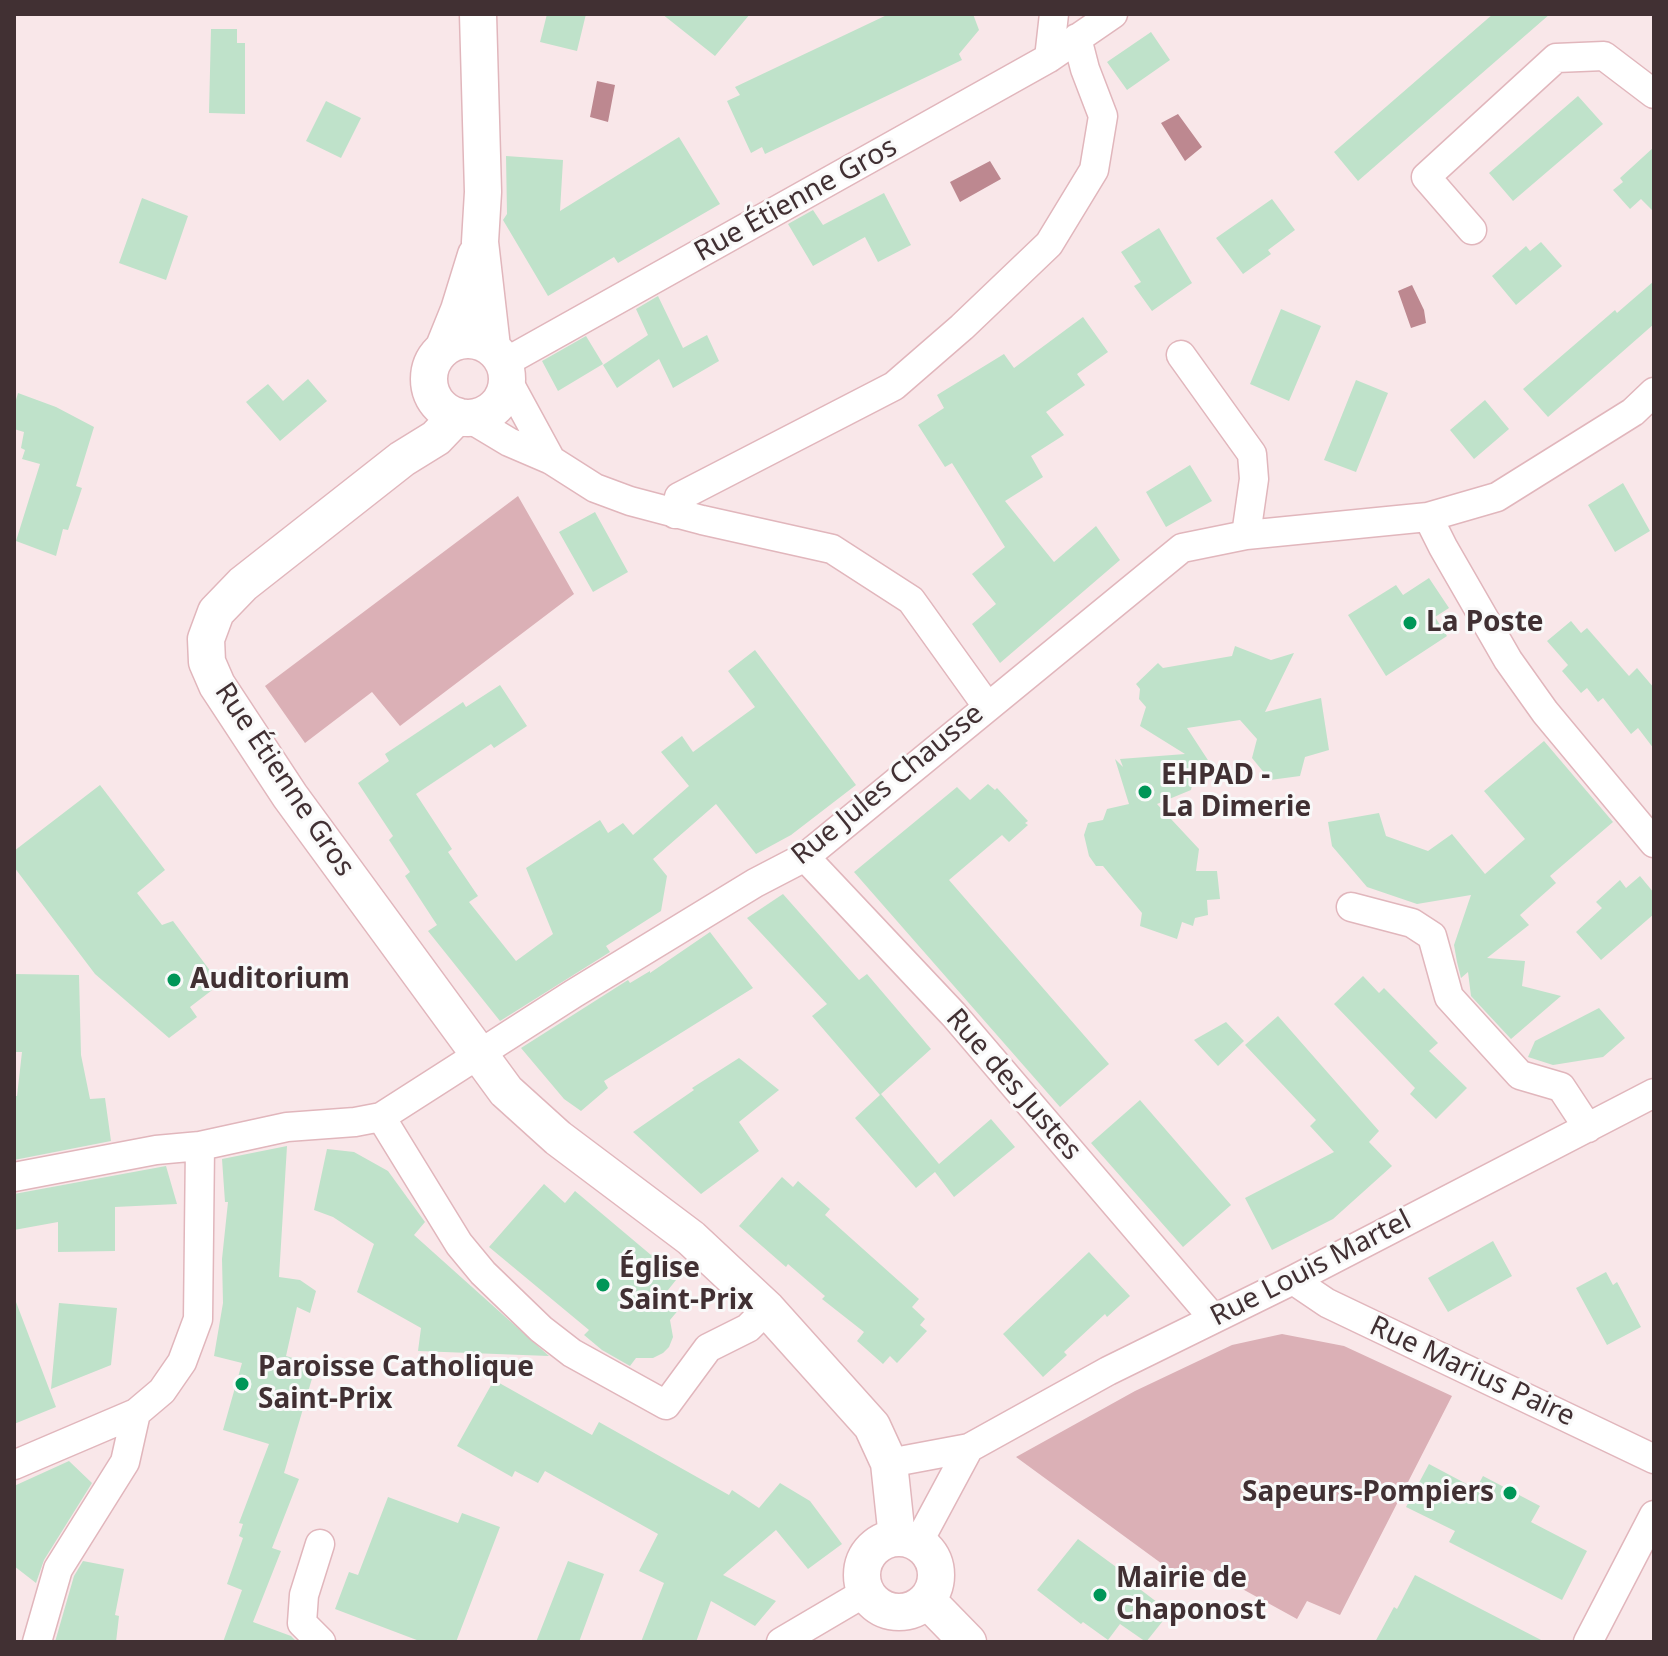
<!DOCTYPE html>
<meta charset="utf-8">
<style>
body{margin:0}
#map{position:relative;width:1668px;height:1656px;overflow:hidden;background:#f9e7e9;font-family:"Noto Sans",sans-serif}
canvas{display:block}
.frame{position:absolute;inset:0;border:16px solid #413033;pointer-events:none}
</style>
<div id="map">
<canvas width="1668" height="1656"></canvas>
<div class="frame"></div>
</div>
<script>
const ctx = document.querySelector('canvas').getContext('2d');
ctx.lineJoin = 'round';
function fillPath(path, color) { ctx.fillStyle = color; ctx.fill(path, 'evenodd'); }
const shape = rows => new Path2D(rows.map(r => 'M' + r).join(''));
function trace(path, color, width, dash) { ctx.strokeStyle = color; ctx.lineWidth = width; ctx.lineCap = dash ? 'butt' : 'round'; ctx.setLineDash(dash || []); ctx.stroke(path); }
function drawText(font, color, halo, rows, align = 'center') {
  ctx.font = font + ' "Noto Sans",sans-serif'; ctx.lineWidth = 6; ctx.setLineDash([]); ctx.textBaseline = 'middle'; ctx.strokeStyle = halo; ctx.fillStyle = color; for (const [text, x, y, turn = 0] of rows) {
    ctx.save(); ctx.translate(x, y); ctx.rotate((+turn || 0) * Math.PI / 180); ctx.textAlign = isNaN(turn) ? turn : align; if (halo) ctx.strokeText(text, 0, 0); ctx.fillText(text, 0, 0); ctx.restore();
  }
}
fillPath(shape([
 [518,496,574,594,400,726,372,692,305,743,265,686],
 [1282,1334,1344,1346,1452,1396,1340,1615,1307,1601,1297,1619,1206,1569,1195,1588,1016,1457,1135,1391,1232,1345]
]), '#dbb0b6');
fillPath(shape([
 [597,81,615,85,608,122,590,117],
 [1178,114,1202,147,1185,161,1161,123],
 [990,161,1001,179,960,202,950,182],
 [1412,285,1424,310,1426,323,1411,328,1398,291]
]), '#bd8890');
fillPath(shape([
 [547,14,586,14,577,51,540,42],
 [662,14,750,14,715,56],
 [889,14,973,14,979,30,959,54,962,60,765,154,762,147,751,153,727,101,740,95,735,87],
 [1493,14,1550,14,1358,181,1334,152],
 [211,29,237,29,237,43,245,43,245,114,209,113],
 [1151,32,1170,60,1127,90,1107,62],
 [1578,96,1603,124,1513,201,1489,173],
 [326,101,361,118,341,158,306,141],
 [679,137,720,204,618,263,614,257,548,296,503,220,507,214,506,156,563,160,560,211],
 [1654,147,1654,212,1641,199,1630,209,1613,190,1623,182,1620,178],
 [884,193,911,245,878,262,865,237,813,266,788,224,813,210,823,225],
 [142,198,188,216,166,280,119,263],
 [1272,199,1295,230,1268,250,1271,254,1243,274,1216,238],
 [1159,228,1192,283,1152,311,1134,286,1141,282,1121,252],
 [1541,242,1562,266,1516,305,1492,276,1526,246,1530,251],
 [1654,281,1654,324,1548,417,1523,389,1615,310,1617,313],
 [658,296,683,348,707,335,719,361,673,388,659,359,617,388,603,365,648,335,636,309],
 [1281,309,1321,326,1289,401,1250,384],
 [1083,317,1108,352,1077,374,1085,385,1046,412,1064,435,1031,456,1043,477,1005,501,1054,562,1096,526,1120,560,1000,663,972,624,996,604,972,574,1005,547,952,463,945,467,918,425,944,408,937,395,1004,354,1014,368],
 [586,336,603,364,558,391,542,361],
 [308,379,327,401,280,441,246,402,268,384,283,401],
 [1356,380,1388,393,1356,472,1324,460],
 [18,393,56,407,94,427,76,486,82,488,68,530,63,529,56,556,16,541,40,464,22,459,25,450,21,448,24,432,14,429,14,407],
 [1485,400,1509,429,1474,459,1450,430],
 [1190,465,1212,501,1166,527,1146,492],
 [1623,483,1650,531,1615,552,1588,505],
 [595,512,628,572,593,592,559,532],
 [1429,578,1449,608,1435,617,1447,636,1386,676,1348,615,1396,585,1403,595],
 [1571,621,1581,633,1587,628,1629,676,1637,668,1654,688,1654,749,1638,728,1631,734,1603,698,1598,702,1587,688,1581,693,1562,671,1568,665,1547,641],
 [1235,646,1271,660,1294,653,1265,712,1321,698,1329,750,1305,757,1300,776,1270,780,1252,758,1257,739,1240,720,1187,728,1217,774,1197,762,1191,790,1157,804,1199,849,1196,871,1217,871,1220,899,1207,900,1208,915,1195,918,1193,926,1182,922,1177,939,1140,926,1142,913,1103,866,1096,866,1089,856,1084,835,1088,823,1103,820,1107,809,1129,804,1115,759,1123,767,1120,759,1185,754,1140,726,1146,707,1139,699,1140,689,1136,684,1158,663,1163,668,1232,656],
 [755,650,856,785,791,835,756,854,716,804,653,859,667,876,661,911,606,946,610,952,500,1021,428,931,437,925,405,876,410,872,389,840,393,836,358,783,389,761,385,754,463,702,466,707,500,685,527,726,494,748,491,744,416,794,452,849,448,852,478,896,469,902,516,961,553,934,526,868,600,820,608,833,623,823,633,835,689,786,661,752,682,736,693,752,755,707,728,671],
 [1544,741,1613,822,1550,876,1556,883,1520,915,1529,925,1487,958,1525,961,1522,986,1561,996,1511,1039,1471,996,1468,972,1461,978,1457,962,1454,945,1471,895,1417,904,1367,887,1332,846,1328,822,1379,813,1386,836,1428,851,1452,834,1485,874,1525,839,1484,791],
 [988,784,995,790,997,788,1028,821,1025,823,1028,825,1009,842,1002,835,949,880,1109,1064,1060,1107,854,872,957,787,970,800],
 [100,785,165,870,137,893,162,925,173,921,220,984,190,1007,197,1017,169,1038,95,974,14,867,14,851],
 [1640,876,1654,893,1654,914,1601,960,1576,932,1602,908,1596,902,1620,880,1626,888],
 [783,894,859,980,867,974,931,1049,881,1094,939,1164,991,1119,1015,1147,954,1197,935,1172,916,1188,855,1118,880,1095,812,1016,827,1004,747,918],
 [710,932,753,988,604,1081,608,1088,581,1111,564,1099,521,1048,628,980,630,983,650,971,650,973],
 [14,974,79,975,81,1055,90,1099,105,1098,111,1141,14,1160,14,1096,17,1096,22,1052,14,1052],
 [1363,976,1379,993,1384,988,1438,1043,1429,1051,1467,1088,1436,1119,1410,1094,1415,1088,1334,1004],
 [1599,1008,1625,1038,1603,1057,1553,1065,1528,1057,1535,1041],
 [1278,1016,1379,1131,1369,1142,1392,1166,1333,1219,1272,1250,1245,1198,1334,1152,1310,1126,1316,1120,1245,1045],
 [1226,1022,1244,1041,1218,1066,1194,1040],
 [739,1058,779,1090,739,1122,759,1151,701,1194,633,1132,694,1090,692,1088],
 [1140,1100,1231,1205,1183,1247,1091,1143],
 [287,1146,279,1277,300,1280,316,1291,310,1313,297,1307,286,1356,316,1365,284,1473,299,1479,272,1548,281,1551,253,1622,291,1636,297,1642,223,1642,242,1590,227,1584,243,1538,239,1536,243,1524,239,1523,269,1444,223,1430,242,1363,214,1356,223,1303,222,1259,228,1202,225,1202,222,1159],
 [327,1149,354,1152,388,1171,425,1222,414,1235,549,1356,418,1351,421,1328,357,1292,374,1244,333,1217,314,1210],
 [166,1166,177,1204,115,1207,115,1251,58,1252,58,1222,14,1230,14,1194],
 [782,1177,793,1187,798,1181,830,1209,825,1215,919,1299,912,1307,925,1319,920,1325,927,1331,897,1363,890,1356,883,1364,857,1341,864,1332,822,1299,825,1296,788,1264,786,1267,739,1226],
 [544,1184,565,1203,575,1191,651,1255,654,1252,680,1275,664,1295,680,1308,670,1320,673,1337,669,1347,663,1353,653,1358,636,1358,630,1366,602,1350,584,1335,589,1330,489,1247],
 [1493,1241,1512,1276,1448,1312,1428,1278],
 [1089,1252,1130,1296,1107,1317,1105,1314,1064,1352,1067,1355,1043,1377,1003,1334],
 [1606,1272,1613,1285,1617,1282,1641,1327,1607,1345,1576,1288],
 [16,1302,56,1407,14,1424,14,1303],
 [59,1303,117,1308,111,1365,51,1389],
 [494,1380,592,1435,599,1422,729,1495,732,1490,759,1508,780,1483,810,1501,842,1544,808,1569,776,1530,723,1575,776,1601,755,1626,711,1601,696,1642,641,1642,664,1583,639,1571,658,1534,545,1471,538,1483,515,1471,512,1477,457,1446],
 [69,1461,92,1483,44,1560,36,1583,14,1566,14,1486],
 [1429,1464,1476,1489,1483,1476,1540,1506,1531,1522,1587,1551,1562,1600,1449,1542,1455,1531,1406,1507],
 [388,1497,458,1523,462,1513,500,1527,456,1642,422,1642,335,1609,349,1572,358,1575],
 [1078,1539,1123,1572,1120,1574,1170,1612,1146,1642,1120,1624,1108,1640,1083,1622,1081,1624,1037,1590],
 [83,1561,124,1569,115,1615,119,1616,116,1642,55,1642,74,1576],
 [568,1561,604,1574,579,1642,536,1642],
 [1415,1575,1545,1642,1375,1642,1394,1607,1397,1609]
]), '#bfe2ca');
const minor = shape([
 [1049,58,1054,14],
 [1472,230,1426,177,1556,58,1604,56,1654,94],
 [1181,355,1252,454,1254,479,1246,535],
 [504,363,1049,58,1113,14],
 [508,381,551,460],
 [469,418,509,442,551,460,595,488,630,501,702,520,832,549,911,600,987,706],
 [675,514,679,497,894,386,962,327,1049,244,1094,170,1103,116,1085,69,1077,38],
 [1428,517,1443,547,1508,660,1545,712,1654,843],
 [805,857,954,1015,1213,1318],
 [1351,907,1412,923,1432,936,1449,997,1520,1075,1561,1087,1588,1128],
 [381,1117,459,1244,483,1273,541,1329,572,1353,666,1405,708,1348,748,1328,767,1309],
 [14,1177,156,1150,200,1146],
 [1293,1280,1327,1303,1654,1459],
 [889,1463,969,1448,1108,1371,1293,1280,1654,1093],
 [14,1465,136,1413,162,1391,182,1362,198,1319,200,1146,287,1127,355,1122,381,1117,573,994,755,883,805,857,1182,548,1246,535,1428,517,1497,497,1633,412,1654,392],
 [918,1543,969,1448],
 [320,1544,304,1595,302,1623,321,1642],
 [37,1642,58,1569,125,1462,136,1413],
 [781,1642,866,1592],
 [1588,1642,1654,1515]
]);
const major = shape([
 [478,14,483,192,480,242,492,347],
 '429 379a39 39 0 1 1 78 0a39 39 0 1 1-78 0Z',
 [444,347,459,310,476,255],
 [457,416,436,438,402,459,243,584,216,612,206,639,207,662,217,685,290,796,506,1091,558,1138,691,1238,767,1309,872,1426,889,1463,897,1538],
 '862 1575a37 37 0 1 1 74 0a37 37 0 1 1-74 0Z',
 [927,1600,968,1642]
]);
trace(minor, '#e1b6bc', 31);
trace(major, '#e1b6bc', 39);
trace(minor, '#fff', 28);
trace(major, '#fff', 36);
for (const [x, y, r, color] of [
 [1410,623,8,"#009658"],
 [1145,792,8,"#009658"],
 [174,980,8,"#009658"],
 [603,1285,8,"#009658"],
 [242,1384,8,"#009658"],
 [1510,1493,8,"#009658"],
 [1100,1595,8,"#009658"]
]) { const dot = new Path2D(); dot.arc(x, y, r, 0, 2 * Math.PI); ctx.fillStyle = color; ctx.fill(dot); trace(dot, '#f9f9f9', 3); }
drawText('28px', '#413033', '#f9f9f9', [
 ["Rue Étienne Gros",796,200,-29],
 ["Rue Étienne Gros",284,780,56],
 ["Rue Jules Chausse",888,785,-39],
 ["Rue des Justes",1013,1085,49],
 ["Rue Louis Martel",1311,1269,-27],
 ["Rue Marius Paire",1472,1372,25]
]);
drawText('bold 28px', '#413033', '#f9f9f9', [
 ["La Poste",1426,623],
 ["EHPAD -",1161,776],
 ["La Dimerie",1161,808],
 ["Auditorium",190,980],
 ["Église",619,1269],
 ["Saint-Prix",619,1301],
 ["Paroisse Catholique",258,1368],
 ["Saint-Prix",258,1400],
 ["Sapeurs-Pompiers",1494,1493,"right"],
 ["Mairie de",1116,1579],
 ["Chaponost",1116,1611]
], 'left');
</script>
